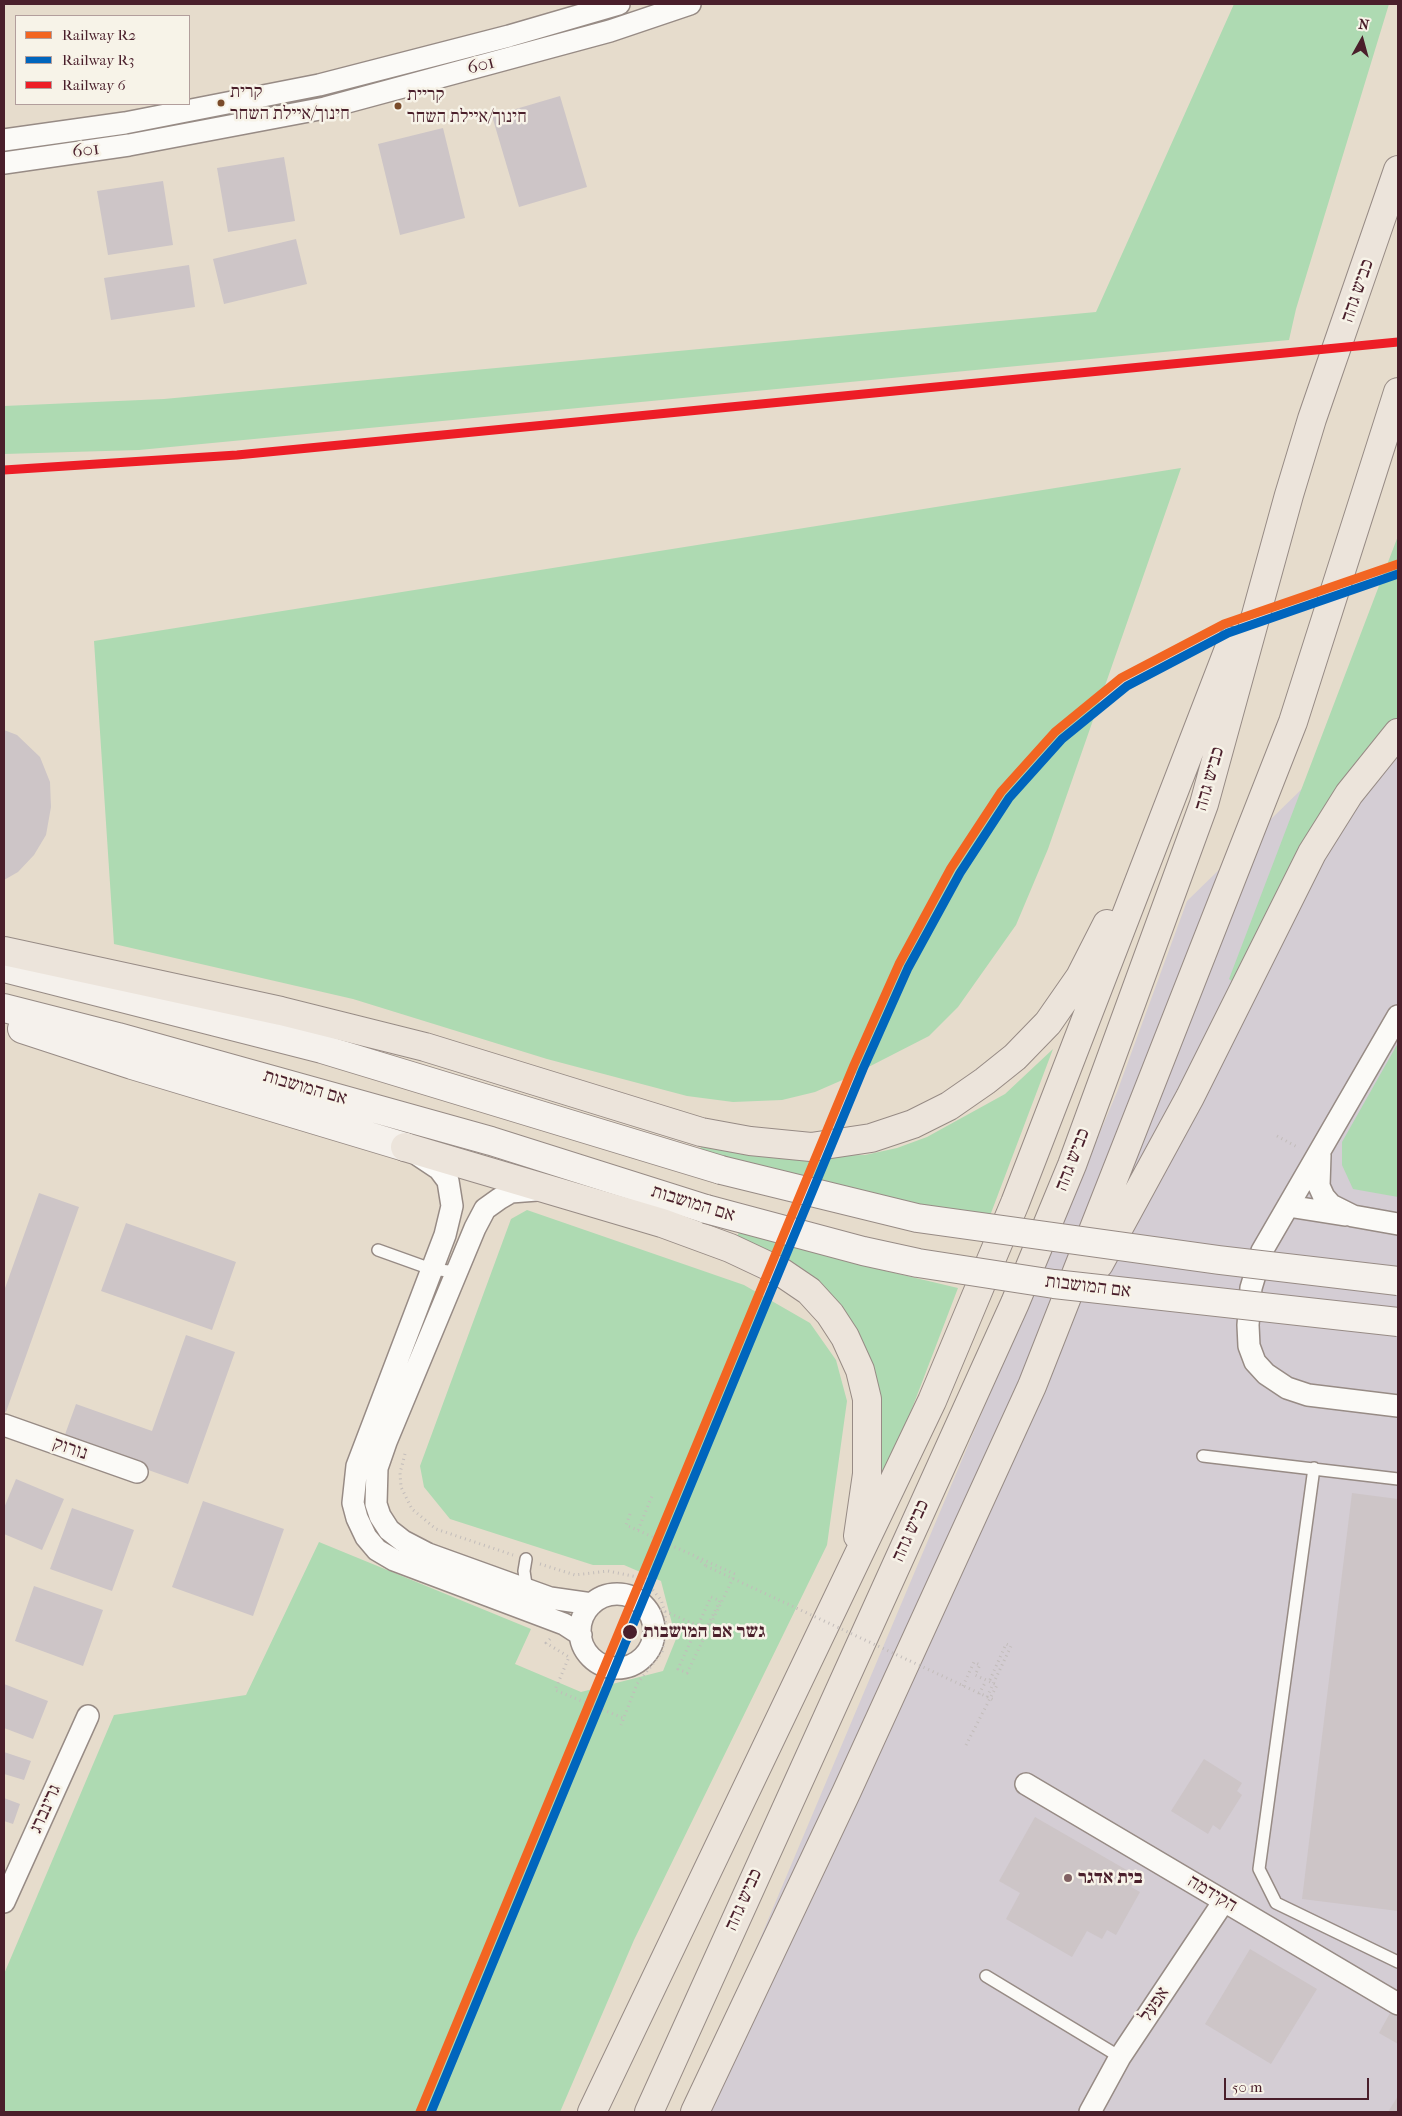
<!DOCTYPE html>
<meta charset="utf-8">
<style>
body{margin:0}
#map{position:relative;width:1402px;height:2116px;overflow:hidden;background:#e6dccc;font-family:"IM FELL French Canon",serif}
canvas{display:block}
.frame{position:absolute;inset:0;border:5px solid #4a1f2b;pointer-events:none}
.legend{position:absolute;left:15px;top:15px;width:175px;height:90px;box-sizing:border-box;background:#f7f3e8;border:1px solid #b29e9c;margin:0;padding:6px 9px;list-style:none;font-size:15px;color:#4a1f2b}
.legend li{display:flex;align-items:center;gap:10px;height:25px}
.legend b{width:25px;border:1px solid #b29e9c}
.north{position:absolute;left:1337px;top:15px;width:50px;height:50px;-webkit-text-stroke:4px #f7f3e8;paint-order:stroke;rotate:7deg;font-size:14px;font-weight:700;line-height:20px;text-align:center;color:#4a1f2b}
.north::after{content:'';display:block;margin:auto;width:18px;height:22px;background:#4a1f2b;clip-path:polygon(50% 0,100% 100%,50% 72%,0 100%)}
.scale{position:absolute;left:1224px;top:2078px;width:145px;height:22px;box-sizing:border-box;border:2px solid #4a1f2b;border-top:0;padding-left:6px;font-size:15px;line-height:18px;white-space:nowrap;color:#4a1f2b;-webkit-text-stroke:4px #f7f3e8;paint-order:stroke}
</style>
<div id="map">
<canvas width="1402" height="2116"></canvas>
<div class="frame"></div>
<ul class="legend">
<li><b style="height:6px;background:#f26522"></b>Railway R2</li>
<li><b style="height:6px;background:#0065bd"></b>Railway R3</li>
<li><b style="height:6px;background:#ed1d26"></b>Railway 6</li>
</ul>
<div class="north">N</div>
<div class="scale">50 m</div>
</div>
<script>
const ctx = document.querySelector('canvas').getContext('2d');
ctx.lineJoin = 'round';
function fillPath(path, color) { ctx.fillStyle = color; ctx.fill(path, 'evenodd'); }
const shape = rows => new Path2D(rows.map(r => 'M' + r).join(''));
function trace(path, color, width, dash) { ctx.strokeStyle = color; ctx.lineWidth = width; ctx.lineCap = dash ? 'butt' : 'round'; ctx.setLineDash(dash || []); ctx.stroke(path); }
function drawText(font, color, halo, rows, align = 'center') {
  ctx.font = font + ' "IM FELL French Canon","Frank Ruhl Libre",serif'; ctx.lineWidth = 5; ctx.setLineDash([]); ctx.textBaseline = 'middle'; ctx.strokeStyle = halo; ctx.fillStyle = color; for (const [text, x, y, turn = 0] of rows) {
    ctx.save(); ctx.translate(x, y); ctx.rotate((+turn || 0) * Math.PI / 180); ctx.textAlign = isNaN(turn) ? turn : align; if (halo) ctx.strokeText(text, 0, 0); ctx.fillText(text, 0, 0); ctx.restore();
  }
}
fillPath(shape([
 [1398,692,1398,2112,687,2112,1117,1092,1187,901,1352,740]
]), '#d4cdd4');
fillPath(shape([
 [1234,4,1389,4,1296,309,1289,340,139,450,4,454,4,406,164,399,1096,312],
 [1181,468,1048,849,1016,925,958,1007,929,1036,847,1078,815,1092,782,1100,733,1102,687,1096,547,1059,353,999,114,944,94,641],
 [1398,536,1398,720,1373,749,1239,986,1229,979],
 [1398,1043,1398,1197,1353,1189,1342,1165,1342,1142],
 [1053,1049,988,1221,695,1153,709,1140,824,1156,865,1155,897,1148,927,1137,1005,1094],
 [527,1210,744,1285,810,1323,836,1360,847,1401,827,1545,634,1940,560,2112,4,2112,4,1974,114,1715,246,1695,319,1542,531,1629,515,1664,581,1692,663,1671,676,1639,661,1581,624,1565,593,1565,450,1519,424,1487,420,1466,511,1219],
 [741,1228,844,1261,958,1288,887,1474,874,1465,865,1350,733,1245]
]), '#aedab2');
fillPath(shape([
 [560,96,587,187,519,207,492,116],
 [443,128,465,218,400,235,378,144],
 [284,157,295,221,228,232,217,168],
 [163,181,173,245,108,255,97,191],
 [296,239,307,284,224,304,213,259],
 [189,265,195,307,111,320,104,278],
 [4,730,17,735,40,757,50,782,51,807,46,835,34,855,18,872,4,880],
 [39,1193,79,1207,6,1412,4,1411,4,1291],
 [126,1223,236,1262,212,1330,101,1291],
 [186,1335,235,1352,188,1484,63,1440,76,1404,152,1431],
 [16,1479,64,1499,42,1550,4,1534,4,1508],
 [1352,1493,1398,1499,1398,1911,1302,1899],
 [203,1501,284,1529,253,1616,172,1587],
 [72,1508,134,1530,112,1591,50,1569],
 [34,1586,103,1610,83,1666,15,1641],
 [4,1684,48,1701,33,1739,4,1728],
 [4,1752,31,1761,24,1780,4,1774],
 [1204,1759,1242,1783,1237,1791,1242,1795,1220,1830,1213,1825,1208,1834,1171,1811],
 [4,1798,20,1804,13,1824,4,1821],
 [1035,1817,1137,1876,1131,1887,1140,1892,1116,1935,1107,1930,1102,1939,1087,1931,1072,1957,1006,1919,1020,1893,999,1881],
 [1250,1949,1317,1989,1271,2064,1205,2024],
 [1390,2013,1398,2017,1398,2044,1379,2033],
 [1398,2096,1398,2112,1388,2112]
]), '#cdc5c7');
const service = shape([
 [378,1250,431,1269,457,1272],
 [1203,1456,1398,1479],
 [1314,1468,1259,1869,1276,1903,1398,1962],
 [526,1559,524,1571,527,1591],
 [986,1976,1120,2057]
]);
const minor = shape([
 [4,140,125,123,319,85,509,36,619,4],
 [4,163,129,145,325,108,610,31,690,4],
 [1398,1016,1262,1251,1251,1288,1248,1325,1249,1346,1255,1362,1266,1374,1287,1388,1308,1395,1398,1406],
 [418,1155,439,1169,448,1181,452,1206,445,1235,357,1466,353,1503,357,1518,366,1537,377,1550,394,1560,564,1624,581,1635],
 [1320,1155,1319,1186,1324,1197,1331,1205,1353,1216,1398,1224],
 [537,1190,511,1192,499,1199,485,1209,475,1228,386,1442,377,1468,376,1504,380,1516,389,1530,403,1541,428,1554,550,1598,592,1604],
 [1288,1206,1345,1215],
 [4,1425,137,1472],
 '580 1631a37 37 0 1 1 74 0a37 37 0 1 1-74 0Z',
 [1026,1784,1398,2004],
 [4,1902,88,1716],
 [1090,2112,1120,2057,1224,1901]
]);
const secondary = shape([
 [4,968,322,1049,721,1170],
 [4,1008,118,1037,491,1141,706,1209],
 [22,1029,132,1065,405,1147]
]);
const trunk = shape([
 [4,951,281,1011,425,1047,701,1132,750,1141,811,1147,871,1138,913,1124,949,1106,985,1081,1015,1057,1048,1023,1080,977,1107,924],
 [405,1147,662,1223,730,1248,781,1272,809,1291,830,1314,845,1337,860,1370,867,1399,867,1474,858,1536],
 [1099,1264,1190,1097,1312,853,1349,794,1398,733],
 [592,2112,932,1401,1015,1203,1232,641],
 [649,2112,1015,1303,1072,1165,1204,804,1289,495,1312,419,1398,170],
 [695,2112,846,1793,1032,1386,1293,722,1398,392]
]);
trace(service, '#978b85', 14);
trace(minor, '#978b85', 24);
trace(secondary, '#978b85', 30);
trace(trunk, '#978b85', 30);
trace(shape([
 [1277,1136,1299,1148],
 [405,1454,400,1473,401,1487,412,1509,436,1529,513,1555],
 [630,1514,626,1525,735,1574],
 [638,1530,652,1496],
 [662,1541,636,1599,706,1629],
 [697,1558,706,1566],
 [540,1564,575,1575,608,1571,637,1577,652,1589,661,1600,665,1612,666,1630,662,1652,637,1684,621,1725],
 [550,1639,546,1643,569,1657,555,1690,623,1718],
 [963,1686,974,1662,980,1665,975,1675,997,1685,965,1747],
 [979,1694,986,1681]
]), '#c2bcba', 3, [1, 4]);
trace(service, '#fbfaf7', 11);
trace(minor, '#fbfaf7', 21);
trace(secondary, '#f5f1ec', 28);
trace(trunk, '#ece4db', 28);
const secondaryBridge = shape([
 [721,1170,917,1218,1219,1260,1398,1281],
 [706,1209,863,1251,918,1263,1054,1284,1398,1322]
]);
trace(secondaryBridge, '#978b85', 30, []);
trace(shape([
 [706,1566,996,1701],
 [706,1629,720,1601,711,1597,678,1669,687,1673,735,1574],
 [987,1697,1011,1646,1006,1644,989,1682]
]), '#c2bcba', 3, [1, 4]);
trace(secondaryBridge, '#f5f1ec', 28);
trace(shape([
 [420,2112,854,1065,899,964,951,868,1001,792,1055,732,1121,678,1224,624,1398,564]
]), '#f26522', 9);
trace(shape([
 [431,2112,863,1069,908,968,960,873,1009,798,1062,739,1127,686,1228,633,1398,574]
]), '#0065bd', 9);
trace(shape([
 [4,470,237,455,1398,342]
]), '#ed1d26', 9);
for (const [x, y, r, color] of [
 [221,103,4.5,"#7a4b2a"],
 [398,106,4.5,"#7a4b2a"],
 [630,1632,8,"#4a1f2b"],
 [1068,1878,5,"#816163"]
]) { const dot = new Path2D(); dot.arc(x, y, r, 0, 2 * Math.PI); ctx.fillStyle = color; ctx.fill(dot); trace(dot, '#f7f3e8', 2); }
drawText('18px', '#4a1f2b', '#f7f3e8', [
 ["קרית",230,93],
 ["חינוך/איילת השחר",230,115],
 ["קריית",407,96],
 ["חינוך/איילת השחר",407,118]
], 'left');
drawText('19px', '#4a1f2b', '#f7f3e8', [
 ["601",481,66,-15],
 ["601",86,151,-8],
 ["כביש גהה",1358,291,-71],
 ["כביש גהה",1210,779,-74],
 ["אם המושבות",305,1088,16],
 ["כביש גהה",1073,1160,-69],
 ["אם המושבות",693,1204,17],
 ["אם המושבות",1088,1287,7],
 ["נורוק",70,1449,19],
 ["כביש גהה",911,1531,-66],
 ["גרינברג",46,1809,-66],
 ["הקידמה",1212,1894,31],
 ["כביש גהה",744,1900,-66],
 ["אפעל",1155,2005,-56]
]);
drawText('bold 19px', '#4a1f2b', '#f7f3e8', [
 ["גשר אם המושבות",643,1632]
], 'left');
drawText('bold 19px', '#4a1f2b', '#f7f3e8', [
 ["בית אדגר",1078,1878]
], 'left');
</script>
